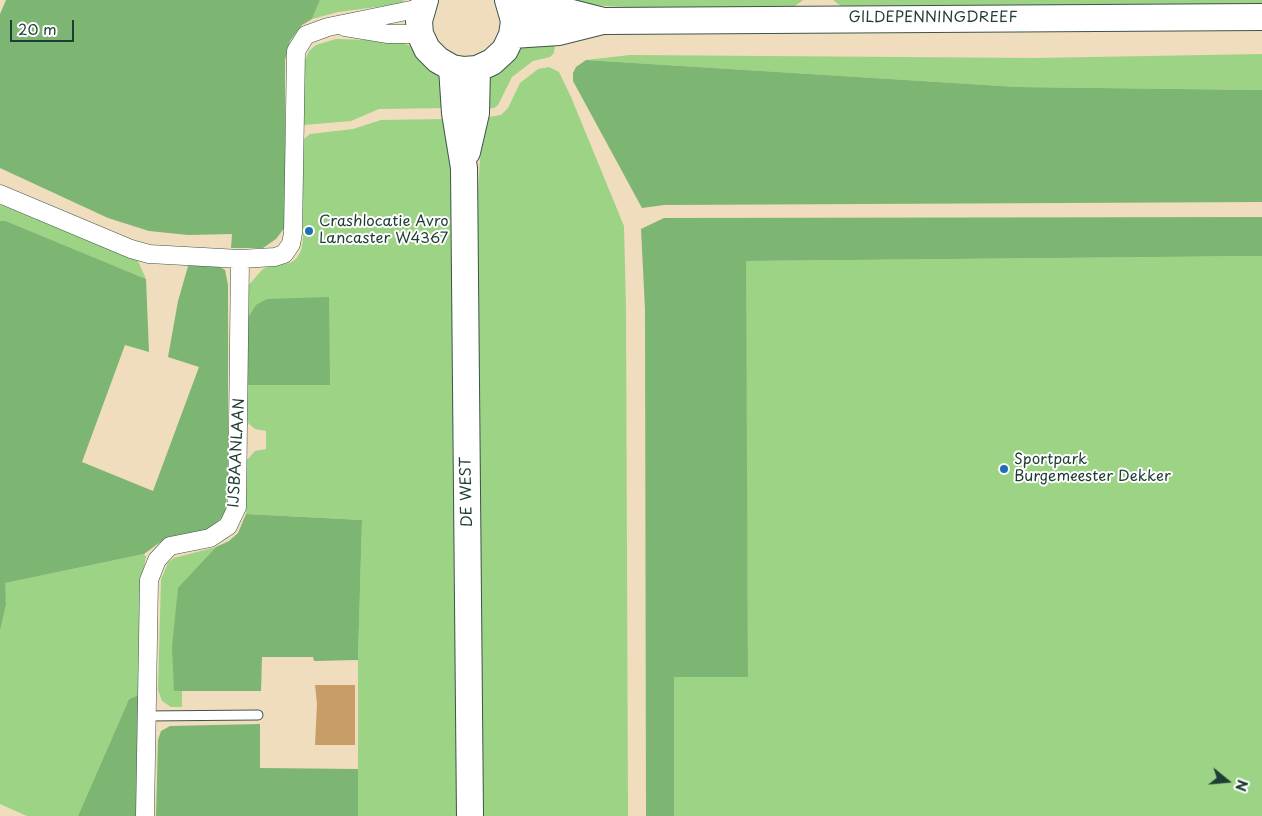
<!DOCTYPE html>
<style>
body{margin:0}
#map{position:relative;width:1262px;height:816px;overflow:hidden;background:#f0ddbd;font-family:"Playpen Sans",sans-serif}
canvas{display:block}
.north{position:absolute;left:1202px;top:756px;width:50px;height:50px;-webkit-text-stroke:4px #fff;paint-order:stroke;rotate:107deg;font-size:14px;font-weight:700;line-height:20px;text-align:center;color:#1f3d34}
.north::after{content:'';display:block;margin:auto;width:18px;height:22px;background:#1f3d34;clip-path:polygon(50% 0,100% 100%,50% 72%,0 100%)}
.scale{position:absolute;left:10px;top:20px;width:64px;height:22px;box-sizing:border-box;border:2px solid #1f3d34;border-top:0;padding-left:6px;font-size:15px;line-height:18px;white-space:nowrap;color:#1f3d34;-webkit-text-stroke:4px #fff;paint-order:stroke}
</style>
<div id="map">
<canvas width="1262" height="816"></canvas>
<div class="north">N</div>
<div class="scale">20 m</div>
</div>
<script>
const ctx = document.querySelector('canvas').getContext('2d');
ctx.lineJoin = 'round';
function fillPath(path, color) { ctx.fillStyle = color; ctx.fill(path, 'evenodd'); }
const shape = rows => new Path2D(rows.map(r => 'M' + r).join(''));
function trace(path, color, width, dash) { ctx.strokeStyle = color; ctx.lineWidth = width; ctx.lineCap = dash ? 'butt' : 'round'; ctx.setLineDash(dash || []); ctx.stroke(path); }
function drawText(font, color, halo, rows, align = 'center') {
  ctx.font = font + ' "Playpen Sans",sans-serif'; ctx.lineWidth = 4; ctx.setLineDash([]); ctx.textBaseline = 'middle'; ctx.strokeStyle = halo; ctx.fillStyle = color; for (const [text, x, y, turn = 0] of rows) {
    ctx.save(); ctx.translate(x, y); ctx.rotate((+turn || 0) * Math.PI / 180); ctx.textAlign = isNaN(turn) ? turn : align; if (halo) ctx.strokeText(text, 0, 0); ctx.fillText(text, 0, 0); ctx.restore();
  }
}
fillPath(shape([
 [320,0,405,0,399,4,338,12,312,19],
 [565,0,803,0,791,9,650,8,564,4],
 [833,0,1262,0,1262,3,1034,8,841,6],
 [336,39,398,41,410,46,432,68,441,80,448,108,379,109,351,121,303,125,304,63,309,51,316,45],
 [555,43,554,53,550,57,533,61,512,77,498,105,494,108,483,109,488,80,523,44],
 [1262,54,1262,90,1018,87,586,60,630,55,1035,58],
 [549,67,559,72,571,97,624,226,626,308,628,816,478,816,477,204,483,118,501,115,508,108,520,83,538,69],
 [447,119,455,203,458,816,358,816,358,660,362,520,246,514,246,461,255,451,266,449,266,431,255,429,248,423,246,385,330,384,246,321,247,287,262,270,267,266,290,263,296,259,301,251,303,239,303,140,310,134,353,129,381,120],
 [0,205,10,206,137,259,146,279,6,221,0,221],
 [1262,256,1262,816,674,816,673,677,748,677,745,261],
 [216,547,178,589,174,691,182,691,182,707,171,707,162,701,158,690,161,579,168,563,174,558],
 [144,554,146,557,143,573,141,694,129,699,78,816,27,816,0,804,0,631,6,605,4,583]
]), '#9cd384');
fillPath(shape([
 [6,0,320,0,312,19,302,25,290,41,285,60,285,227,276,239,263,248,231,248,232,234,188,235,149,231,108,218,0,168,0,14],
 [586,60,1018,87,1262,90,1262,202,664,205,642,208,573,81,573,73,576,67],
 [1262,217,1262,256,746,261,748,677,674,677,674,816,646,816,645,309,641,229,664,218],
 [0,221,6,221,146,279,149,352,125,345,82,462,153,491,199,367,168,357,178,301,189,263,218,266,225,270,228,285,228,486,225,515,209,529,163,540,144,554,5,583,6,605,0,631],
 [329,297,330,385,246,385,246,321,256,305,267,299],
 [246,514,362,520,358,660,314,661,313,657,262,657,261,691,174,691,172,647,178,588,216,547,229,541,238,533],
 [141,694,138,816,78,816,129,699],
 [260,724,260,768,358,769,358,816,156,816,158,740,161,731,170,726]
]), '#7db572');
fillPath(shape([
 [315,685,355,685,355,745,315,745,317,704]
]), '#c99d68');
const service = shape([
 [146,716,258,715]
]);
const minor = shape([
 [345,27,388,34,420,34],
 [0,194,131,249,149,254,240,259,275,257,284,254,291,244,293,233,296,51,306,35,328,27,421,8],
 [145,816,149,580,157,560,170,546,210,538,228,526,237,507,240,259]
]);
const secondary = shape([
 [425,0,419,21,420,34,427,49,438,60,452,68,464,70,477,69,492,62,505,50,512,35,514,21,508,0],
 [512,7,560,10,600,20],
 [512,35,559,32,603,21,1262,17],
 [452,68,455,113,464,168,470,816],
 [467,152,476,113,477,69]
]);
trace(service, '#3e5549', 11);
trace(minor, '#3e5549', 19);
trace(secondary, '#3e5549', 28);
trace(service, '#fff', 9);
trace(minor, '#fff', 18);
trace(secondary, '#fff', 26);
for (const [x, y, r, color] of [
 [309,231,5,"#1f6fb2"],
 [1004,469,5,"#1f6fb2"]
]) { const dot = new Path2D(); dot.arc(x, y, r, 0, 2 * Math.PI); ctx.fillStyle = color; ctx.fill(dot); trace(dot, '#fff', 2); }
drawText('15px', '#1f3d34', '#fff', [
 ["GILDEPENNINGDREEF",933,18],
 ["IJSBAANLAAN",237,453,-87],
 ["DE WEST",467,492,-91]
]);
drawText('15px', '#1f3d34', '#fff', [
 ["Crashlocatie Avro",319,222],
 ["Lancaster W4367",319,239],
 ["Sportpark",1014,460],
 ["Burgemeester Dekker",1014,477]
], 'left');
</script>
